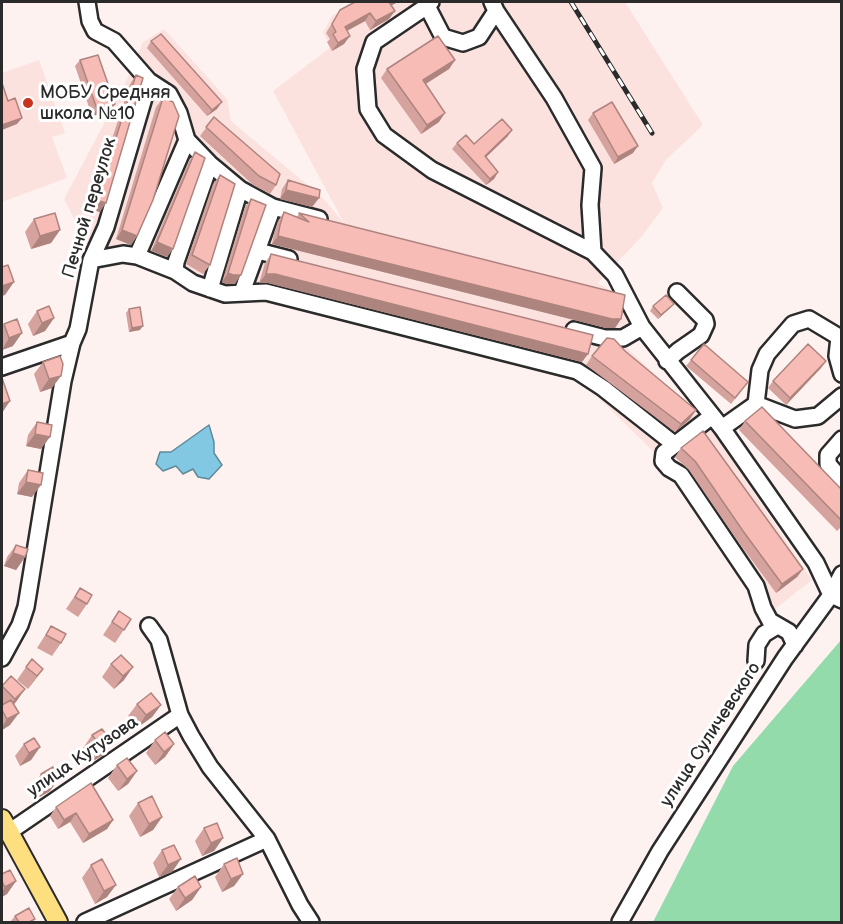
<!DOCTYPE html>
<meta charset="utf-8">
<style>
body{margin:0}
#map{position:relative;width:843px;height:924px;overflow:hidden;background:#fef2f0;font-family:"Balsamiq Sans",sans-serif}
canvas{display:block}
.frame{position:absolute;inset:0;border:3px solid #2b2b2b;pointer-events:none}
</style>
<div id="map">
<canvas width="843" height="924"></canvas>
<div class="frame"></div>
</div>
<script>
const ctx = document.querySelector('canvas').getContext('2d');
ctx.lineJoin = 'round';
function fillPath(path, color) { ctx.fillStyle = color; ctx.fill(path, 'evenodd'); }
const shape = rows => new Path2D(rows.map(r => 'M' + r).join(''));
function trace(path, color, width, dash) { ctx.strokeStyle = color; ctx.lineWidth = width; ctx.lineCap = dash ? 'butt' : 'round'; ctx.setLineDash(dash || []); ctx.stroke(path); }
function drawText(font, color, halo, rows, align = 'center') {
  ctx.font = font + ' "Balsamiq Sans",sans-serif'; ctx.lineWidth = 6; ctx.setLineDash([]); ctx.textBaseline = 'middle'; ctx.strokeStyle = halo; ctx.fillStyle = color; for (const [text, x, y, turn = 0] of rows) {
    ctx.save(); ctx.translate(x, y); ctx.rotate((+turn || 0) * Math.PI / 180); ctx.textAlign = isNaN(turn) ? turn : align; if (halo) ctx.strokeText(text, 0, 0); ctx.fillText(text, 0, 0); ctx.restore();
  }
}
fillPath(shape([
 [354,2,625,2,703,125,666,160,652,183,663,208,642,236,598,283,628,301,626,347,709,425,812,580,771,612,658,456,573,373,92,255,64,199,124,86,143,42,164,29,227,99,231,121,323,198,344,223,273,91,331,47,323,33,332,16],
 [39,60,65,133,52,137,67,178,2,202,2,73]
]), '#fce2df');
fillPath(shape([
 [841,640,841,922,653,922,733,766]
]), '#93dbaa');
const water = shape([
 [209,425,214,442,214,453,222,465,209,479,198,477,193,469,183,474,176,466,163,471,156,464,160,452,171,452,209,425]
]);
fillPath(water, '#82c8e3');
trace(water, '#5f8999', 1.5);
const minor = shape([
 [431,2,427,6,374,42,365,69,368,109,384,135,432,170,593,252],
 [492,2,496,11,554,98,593,168,590,205,593,252,615,275,642,327,722,428,816,563,831,595,842,600],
 [427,6,443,37,463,43,479,37,496,11],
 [149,81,169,94,179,113,187,140,210,164,240,189,273,207,319,219],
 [258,251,289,259],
 [137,256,187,140],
 [91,260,123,254,137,256,175,271,193,283,225,294,266,292,577,371,603,388,674,444],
 [175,271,176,262,210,164],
 [210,289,240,189],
 [242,292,273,207],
 [574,330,605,338,623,338,642,327],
 [842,336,839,337,837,356,842,374],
 [839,337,809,319,793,324,767,354,760,370,756,404,795,419,818,416,842,396],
 [667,361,678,351,701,335,706,324,705,320,677,292],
 [2,367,72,343],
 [712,416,664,453,663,461,669,468,681,475,756,586,763,608,770,621,789,632,795,645],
 [722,428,756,404],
 [842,439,828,455,828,464,842,480],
 [149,626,159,640,180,715,191,736,210,767,267,839,300,905,311,922],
 [2,658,20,625,26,607,63,381,72,343,78,329,91,260,106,227,149,81,114,41,95,31,90,21,87,2],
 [756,661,757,645,764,634,777,626],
 [9,832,180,715],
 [85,922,267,839],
 [620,922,660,851,785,658,831,595,842,574]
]);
const major = shape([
 [2,819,58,922]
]);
trace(minor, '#2b2b2b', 20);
trace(major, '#2b2b2b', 22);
trace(minor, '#fff', 15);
trace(major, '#fedf80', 18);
const rail = shape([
 [571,2,652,133]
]);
trace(rail, '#2b2b2b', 5);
trace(rail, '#fff', 3, [9]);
fillPath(shape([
 [355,2,398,2,391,5,389,19,370,30,365,21,347,31,344,44,332,51,327,42,330,39,326,33,340,10],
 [151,41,217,109,207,116,147,48],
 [80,60,115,104,111,111,92,116,75,66],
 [455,60,449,69,426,84,439,122,421,134,381,78,387,69],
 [136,75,100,212,89,209,130,84],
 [163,98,137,236,131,245,116,239,156,107],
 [593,113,633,153,614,164,588,120],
 [214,117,276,185,270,194,253,185,200,136],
 [512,130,507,137,486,157,498,172,494,179,486,185,452,149,457,143,474,144],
 [195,152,173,249,167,257,151,251,189,161],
 [220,175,210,265,203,274,186,264,213,184],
 [288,180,319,198,312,207,280,199,282,189],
 [251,199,235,284,227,284,222,282,245,207],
 [284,212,297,217,299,213,621,319,615,328,606,328,272,244,274,233,278,221],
 [34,219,60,230,51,243,31,249,25,232],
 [271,254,582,362,268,283,259,283,265,263],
 [674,304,670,308,658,319,650,311,653,306],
 [129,309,140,330,129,332,126,313],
 [37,311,54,318,45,331,33,336,28,324],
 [4,324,13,346,2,350,2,327],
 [625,351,690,419,675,432,586,365,592,356],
 [691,360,748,382,731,404,686,366],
 [826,361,821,368,786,405,768,388,773,381],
 [43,362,52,388,40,392,34,374],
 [745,421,842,490,842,526,837,531,739,430],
 [37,422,41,449,26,446,28,435],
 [703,431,803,569,797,577,776,593,737,540,689,470,675,457,681,448],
 [28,470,32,497,17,494,19,483],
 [16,545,25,557,16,570,4,566,7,557],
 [80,588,87,604,78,617,66,609],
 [119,611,131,619,115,643,103,635],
 [51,626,61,643,52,656,37,648],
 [121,655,124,680,114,689,102,677,111,664],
 [26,667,43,669,28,689,17,680],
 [2,686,25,689,14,704,10,725,2,730],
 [137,704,161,705,152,717,137,728,128,716],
 [92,735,112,742,103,755,93,761,83,748],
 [155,740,174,744,165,757,155,765,146,753],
 [24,744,40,747,31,760,20,766,15,756],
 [117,765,137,771,128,784,118,791,108,778],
 [41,774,59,778,50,791,38,798,32,787],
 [138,803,162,817,153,830,140,837,129,816],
 [56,807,113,820,107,829,83,843,70,822,58,829,50,816],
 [204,828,223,838,214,851,202,856,195,841],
 [162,850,172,872,159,877,153,863],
 [224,864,243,874,234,886,222,892,215,877],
 [91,865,107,897,95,904,82,878],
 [2,874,16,881,7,894,2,897],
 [178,887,201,887,192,900,176,911,169,899],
 [15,916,33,922,10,922]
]), '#d5a29d');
fillPath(shape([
 [389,2,398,2,383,10],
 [395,11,389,19,370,30,376,21],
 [370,13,365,21,339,35,345,27],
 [350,36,344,44,332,51,338,43],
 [455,60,449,69,417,89,423,80],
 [222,102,217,109,207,116,212,110],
 [115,104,111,111,92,116,97,109],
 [445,113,439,122,421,134,427,125],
 [22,118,17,124,2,130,2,125],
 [512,130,507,137,480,163,485,156],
 [638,146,633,153,614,164,618,157],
 [498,172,494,179,486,185,490,179],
 [286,190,319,198,312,207,280,199],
 [96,200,106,203,100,212,89,209],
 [60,230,51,243,31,249,40,236],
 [122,230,137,236,131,245,116,239],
 [278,236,621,319,615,328,606,328,272,244],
 [157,242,173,249,167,257,151,251],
 [228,273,241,275,235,284,227,284,222,282],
 [266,274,275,274,588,354,582,362,268,283,259,283],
 [14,282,5,295,2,296,2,286],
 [674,304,670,308,658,319,661,315],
 [54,318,45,331,33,336,42,323],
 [143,326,140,330,129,332,132,328],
 [22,333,13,346,2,350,9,338],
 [826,361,821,368,786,405,790,398],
 [61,376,52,388,40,392,49,379],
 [10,401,2,413,2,404],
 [696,410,690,419,675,432,681,424],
 [35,434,50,437,41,449,26,446],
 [26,482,41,485,32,497,17,494],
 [13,553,25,557,16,570,4,566],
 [803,569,797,577,776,593,782,584],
 [133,667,124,680,114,689,123,676],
 [43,669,28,689,37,676],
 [25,689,16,702,6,712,15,699],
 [161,705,152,717,137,728,146,715],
 [19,713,10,725,2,730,2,727,7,719],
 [112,742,103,755,93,761,102,748],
 [174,744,165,757,155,765,164,752],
 [40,747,31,760,20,766,29,753],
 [137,771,128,784,118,791,127,779],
 [59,778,50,791,38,798,47,785],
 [76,813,70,822,58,829,64,820],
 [162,817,153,830,140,837,149,824],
 [113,820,107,829,83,843,89,834],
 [223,838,214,851,202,856,211,843],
 [181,859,172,872,159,877,168,865],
 [243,874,234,886,222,892,231,879],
 [16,881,7,894,2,897,2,892,5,887],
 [116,885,107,897,95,904,104,891],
 [201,887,192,900,176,911,185,898]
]), '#ae847f');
const building = shape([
 [355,2,389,2,395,11,376,21,370,13,345,27,350,36,338,43,333,34,336,32,332,24,340,10,355,2],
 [161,34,222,102,212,110,151,41,161,34],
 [438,36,455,60,423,80,445,113,427,125,387,69,438,36],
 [98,55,115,104,97,109,80,60,98,55],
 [136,75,143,78,106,203,96,200,136,75],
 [2,83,8,101,15,98,22,118,2,125,2,83],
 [163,98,173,102,179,116,153,200,137,236,122,230,163,98],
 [612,102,638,146,618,157,593,113,612,102],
 [214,117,280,174,276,185,259,176,206,127,214,117],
 [502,119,512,130,485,156,498,172,490,179,457,143,466,135,474,144,502,119],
 [195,152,205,158,173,249,157,242,195,152],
 [220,175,235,184,210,265,192,255,220,175],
 [288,180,320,190,319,198,286,190,288,180],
 [251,199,266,205,241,275,233,275,228,273,251,199],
 [284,212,309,222,299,213,625,295,621,319,612,319,278,236,280,225,284,212],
 [55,213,60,230,40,236,34,219,55,213],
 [271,254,593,335,588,354,275,274,266,274,271,254],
 [8,265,14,282,2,286,2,267,8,265],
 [666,295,674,304,661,315,653,306,666,295],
 [49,306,54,318,42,323,37,311,49,306],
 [140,307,143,326,132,328,129,309,140,307],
 [17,319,22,333,9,338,4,324,17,319],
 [607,338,614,339,625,351,696,410,681,424,592,356,607,338],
 [704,344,748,382,735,398,691,360,704,344],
 [808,344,826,361,790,398,773,381,808,344],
 [60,356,63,364,61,376,49,379,43,362,60,356],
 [2,378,10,401,2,404,2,378],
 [762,407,842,490,842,521,745,421,762,407],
 [37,422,52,425,50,437,35,434,37,422],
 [703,431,803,569,782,584,743,531,695,461,681,448,703,431],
 [28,470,43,473,41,485,26,482,28,470],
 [16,545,28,549,25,557,13,553,16,545],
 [80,588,92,595,87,604,75,597,80,588],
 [119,611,131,619,124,630,112,622,119,611],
 [51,626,66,634,61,643,46,635,51,626],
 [121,655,133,667,123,676,111,664,121,655],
 [32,659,43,669,37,676,26,667,32,659],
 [11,676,25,689,15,699,2,686,11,676],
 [151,693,161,705,146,715,137,704,151,693],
 [11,700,19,713,7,719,2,710,2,705,11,700],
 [102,729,112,742,102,748,92,735,102,729],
 [165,732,174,744,164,752,155,740,165,732],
 [34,738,40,747,29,753,24,744,34,738],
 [127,758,137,771,127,779,117,765,127,758],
 [53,767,59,778,47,785,41,774,53,767],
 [91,783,113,820,89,834,76,813,64,820,56,807,91,783],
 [152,796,162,817,149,824,138,803,152,796],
 [217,823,223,838,211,843,204,828,217,823],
 [174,845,181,859,168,865,162,850,174,845],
 [237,858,243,874,231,879,224,864,237,858],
 [102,859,116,885,104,891,91,865,102,859],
 [10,870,16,881,5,887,2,882,2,874,10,870],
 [195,876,201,887,185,898,178,887,195,876],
 [29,908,35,919,29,922,19,922,15,916,29,908]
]);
fillPath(building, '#f8bcb6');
trace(building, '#ae847f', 1.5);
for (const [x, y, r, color] of [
 [28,103,6,"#c8321e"]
]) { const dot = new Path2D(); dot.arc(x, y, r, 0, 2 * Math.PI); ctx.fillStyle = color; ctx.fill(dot); trace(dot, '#fff', 2); }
drawText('18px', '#2b2b2b', '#fff', [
 ["МОБУ Средняя",40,93],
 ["школа №10",40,114]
], 'left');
drawText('18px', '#2b2b2b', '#fff', [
 ["Печной переулок",90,208,-73],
 ["улица Суличевского",711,735,-57],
 ["улица Кутузова",83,757,-34]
]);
</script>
